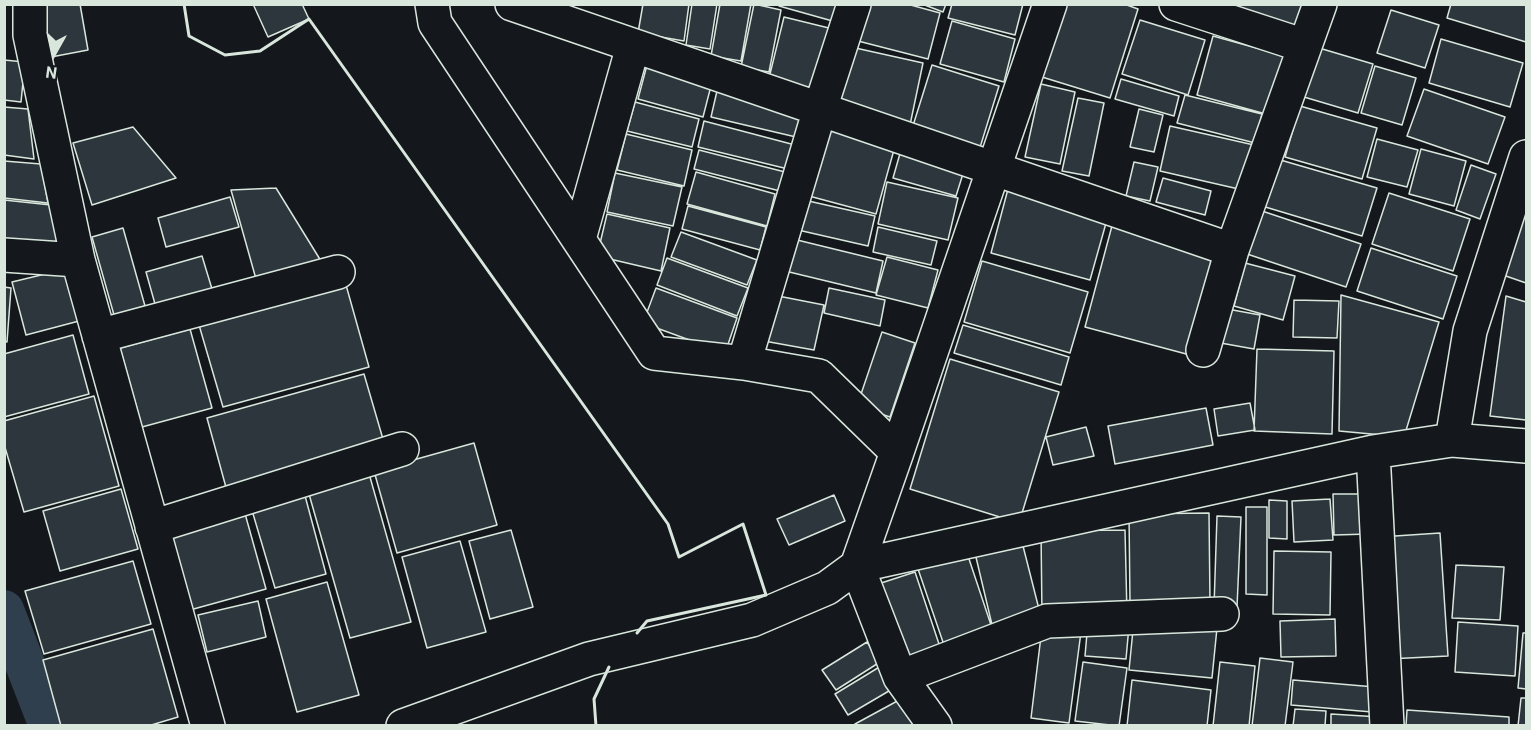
<!DOCTYPE html>
<style>
body{margin:0}
#map{position:relative;width:1531px;height:730px;overflow:hidden;background:#14181c;font-family:Roboto,sans-serif}
canvas{display:block}
.frame{position:absolute;inset:0;border:6px solid #d8e6dc;pointer-events:none}
.north{position:absolute;left:24px;top:24px;width:60px;height:60px;-webkit-text-stroke:4px #14181c;paint-order:stroke;rotate:188deg;font-size:16px;font-weight:700;line-height:24px;text-align:center;color:#d8e6dc}
.north::after{content:'';display:block;margin:auto;width:21px;height:27px;background:#d8e6dc;clip-path:polygon(50% 0,100% 100%,50% 72%,0 100%)}
</style>
<div id="map">
<canvas width="1531" height="730"></canvas>
<div class="frame"></div>
<div class="north">N</div>
</div>
<script>
const ctx = document.querySelector('canvas').getContext('2d');
ctx.lineJoin = 'round';
const shape = rows => new Path2D(rows.map(r => 'M' + r).join(''));
function trace(path, color, width, dash) { ctx.strokeStyle = color; ctx.lineWidth = width; ctx.lineCap = dash ? 'butt' : 'round'; ctx.setLineDash(dash || []); ctx.stroke(path); }
function fillPath(path, color) { ctx.fillStyle = color; ctx.fill(path, 'evenodd'); }
trace(shape([
 [4,610,49,726]
]), '#2f3f4d', 40);
const building = shape([
 [42,4,80,4,88,50,51,57,42,4],
 [253,4,302,4,309,19,268,37,253,4],
 [643,4,689,4,684,41,638,33,643,4],
 [692,4,717,4,710,49,686,45,692,4],
 [720,4,751,4,741,61,711,56,720,4],
 [754,4,781,10,769,72,741,67,754,4],
 [779,4,841,4,836,22,779,6,779,4],
 [867,4,907,4,940,13,928,59,858,41,867,4],
 [922,4,946,4,943,12,922,4],
 [952,4,1023,4,1015,35,948,18,952,4],
 [1065,4,1124,4,1138,9,1110,98,1042,77,1065,4],
 [1222,4,1303,4,1295,34,1222,4],
 [1451,4,1526,4,1526,42,1447,18,1451,4],
 [1391,10,1439,25,1425,68,1377,53,1391,10],
 [784,17,833,29,818,90,769,78,784,17],
 [1140,20,1205,40,1188,95,1122,74,1140,20],
 [952,21,1015,39,1004,82,940,64,952,21],
 [1213,36,1289,57,1273,116,1197,95,1213,36],
 [1441,39,1523,63,1510,107,1429,83,1441,39],
 [851,47,923,63,910,125,837,109,851,47],
 [1319,48,1373,64,1358,113,1304,97,1319,48],
 [4,60,25,62,21,102,4,100,4,60],
 [647,65,712,82,703,117,638,99,647,65],
 [932,65,999,86,978,154,911,132,932,65],
 [1375,66,1416,78,1402,125,1361,113,1375,66],
 [1121,79,1179,96,1174,116,1115,99,1121,79],
 [1041,84,1075,92,1060,164,1025,157,1041,84],
 [1424,89,1505,117,1488,164,1407,136,1424,89],
 [717,91,802,111,796,137,711,117,717,91],
 [1185,95,1262,114,1255,143,1177,123,1185,95],
 [1078,98,1104,103,1089,176,1062,171,1078,98],
 [635,102,699,119,692,147,627,131,635,102],
 [1300,106,1377,128,1362,179,1285,157,1300,106],
 [4,107,28,109,34,159,4,155,4,107],
 [1139,109,1163,115,1154,152,1130,147,1139,109],
 [830,120,897,139,876,214,809,196,830,120],
 [704,121,795,145,788,169,698,147,704,121],
 [1170,126,1254,145,1243,190,1160,171,1170,126],
 [133,127,176,178,92,205,73,143,133,127],
 [626,134,692,150,684,186,617,170,626,134],
 [1377,139,1418,150,1407,187,1367,177,1377,139],
 [903,143,967,161,956,196,893,178,903,143],
 [1421,149,1466,161,1454,206,1409,194,1421,149],
 [699,150,785,172,780,191,694,169,699,150],
 [1277,159,1377,188,1362,236,1262,206,1277,159],
 [4,161,41,164,48,203,4,198,4,161],
 [1134,162,1158,167,1150,201,1126,196,1134,162],
 [1471,165,1496,174,1480,219,1456,210,1471,165],
 [696,172,775,194,767,226,687,204,696,172],
 [615,173,682,187,673,226,607,212,615,173],
 [1163,178,1211,191,1205,215,1156,202,1163,178],
 [887,182,958,198,948,240,878,224,887,182],
 [276,188,321,261,256,279,231,190,276,188],
 [1008,189,1108,216,1090,280,991,253,1008,189],
 [1389,193,1470,219,1453,271,1372,244,1389,193],
 [230,197,239,227,166,247,158,218,230,197],
 [4,200,51,205,64,255,4,251,4,200],
 [804,200,875,216,868,246,798,230,804,200],
 [688,206,766,227,760,250,682,229,688,206],
 [1526,207,1526,283,1503,275,1526,207],
 [1262,211,1361,244,1346,287,1247,254,1262,211],
 [607,214,670,228,661,271,597,256,607,214],
 [1113,222,1218,251,1190,355,1085,327,1113,222],
 [878,227,937,241,931,265,873,252,878,227],
 [123,228,145,306,114,315,92,237,123,228],
 [681,232,757,260,747,285,671,257,681,232],
 [789,238,883,261,876,293,781,270,789,238],
 [1371,248,1457,276,1443,319,1357,291,1371,248],
 [202,256,212,289,155,304,146,272,202,256],
 [887,257,938,270,928,308,876,295,887,257],
 [667,258,748,288,737,316,657,285,667,258],
 [982,261,1088,292,1070,353,964,322,982,261],
 [1245,263,1295,276,1283,320,1234,306,1245,263],
 [66,269,79,321,26,335,12,282,66,269],
 [346,285,369,367,223,407,199,325,346,285],
 [4,287,11,288,7,342,4,341,4,287],
 [656,288,737,318,725,353,643,323,656,288],
 [829,288,885,300,880,326,824,313,829,288],
 [773,295,824,305,814,350,764,341,773,295],
 [1341,295,1439,322,1404,437,1339,431,1341,295],
 [1506,296,1526,302,1526,420,1490,416,1506,296],
 [1294,300,1339,301,1337,338,1293,337,1294,300],
 [1222,308,1260,315,1254,349,1215,342,1222,308],
 [963,325,1069,357,1061,385,954,353,963,325],
 [190,329,212,408,142,427,120,348,190,329],
 [882,332,915,343,890,417,857,406,882,332],
 [73,335,89,394,4,417,4,354,73,335],
 [1257,349,1334,351,1332,434,1254,431,1257,349],
 [950,359,1059,392,1019,523,910,489,950,359],
 [364,374,385,446,227,491,207,418,364,374],
 [94,396,119,486,24,512,4,444,4,421,94,396],
 [1250,403,1255,430,1218,436,1214,409,1250,403],
 [1206,408,1213,445,1115,464,1108,426,1206,408],
 [1086,427,1094,456,1053,465,1046,437,1086,427],
 [474,443,497,525,397,553,374,471,474,443],
 [368,470,411,622,350,638,307,487,368,470],
 [121,489,138,549,60,571,43,511,121,489],
 [304,492,326,574,275,588,251,507,304,492],
 [1333,494,1369,494,1369,534,1334,535,1333,494],
 [834,495,845,521,789,545,777,519,834,495],
 [1330,499,1333,540,1294,542,1292,501,1330,499],
 [1269,500,1287,501,1287,539,1269,538,1269,500],
 [1246,507,1267,507,1267,595,1246,594,1246,507],
 [244,510,266,589,190,610,168,531,244,510],
 [1209,513,1210,603,1130,603,1129,514,1209,513],
 [1217,516,1241,517,1237,607,1214,607,1217,516],
 [511,530,533,607,490,619,469,541,511,530],
 [1125,530,1127,615,1042,617,1041,531,1125,530],
 [1440,533,1448,656,1388,659,1380,537,1440,533],
 [460,541,486,632,427,648,402,557,460,541],
 [1022,542,1041,617,993,629,975,553,1022,542],
 [1274,551,1331,552,1330,615,1273,614,1274,551],
 [967,553,993,631,945,648,918,569,967,553],
 [133,561,151,624,44,654,25,591,133,561],
 [1456,565,1504,567,1500,620,1452,618,1456,565],
 [915,572,941,650,898,664,872,586,915,572],
 [327,582,359,695,297,712,266,599,327,582],
 [258,601,266,637,207,652,198,615,258,601],
 [1335,619,1336,656,1281,657,1280,621,1335,619],
 [1134,620,1217,628,1212,678,1129,670,1134,620],
 [1088,622,1129,626,1126,659,1085,656,1088,622],
 [1458,622,1518,626,1515,676,1455,672,1458,622],
 [1042,628,1081,632,1069,723,1031,718,1042,628],
 [153,629,178,717,148,726,61,726,43,660,153,629],
 [1523,633,1526,633,1526,689,1518,688,1523,633],
 [867,642,880,662,836,690,822,670,867,642],
 [1260,658,1293,662,1285,726,1252,726,1260,658],
 [1083,662,1127,668,1119,726,1075,721,1083,662],
 [1220,662,1255,666,1249,726,1213,726,1220,662],
 [881,666,894,688,848,715,835,694,881,666],
 [1132,680,1211,690,1207,726,1127,726,1132,680],
 [1293,680,1375,687,1372,712,1291,705,1293,680],
 [1521,698,1526,698,1526,726,1518,726,1521,698],
 [901,699,915,726,855,726,855,724,901,699],
 [1295,709,1326,711,1325,726,1293,726,1295,709],
 [1407,710,1509,717,1509,726,1406,726,1407,710],
 [1331,714,1380,717,1379,726,1331,726,1331,714]
]);
fillPath(building, '#2c363c');
trace(building, '#d8e6dc', 1.5);
const minor = shape([
 [30,4,30,35,78,260,208,726],
 [432,4,435,23,654,353,744,363,819,376,897,452,857,566,900,677,935,726],
 [512,4,1232,250],
 [1176,4,1305,46],
 [579,239,633,46],
 [4,255,78,260],
 [99,336,338,272],
 [1203,350,1232,250,1320,4],
 [744,363,820,109,854,4],
 [1452,440,1470,331,1526,157],
 [897,452,1050,4],
 [1373,452,1387,726],
 [152,527,402,449],
 [900,677,1047,621,1222,614],
 [403,726,589,659,752,620,827,588,857,566,1373,452,1452,440,1526,446]
]);
trace(minor, '#d8e6dc', 36);
trace(minor, '#14181c', 33);
trace(shape([
 [184,4,189,36,225,55,260,51,309,19,668,524,679,557,743,524,766,595,647,621,637,633],
 [596,726,594,699,609,667]
]), '#d8e6dc', 3);
</script>
